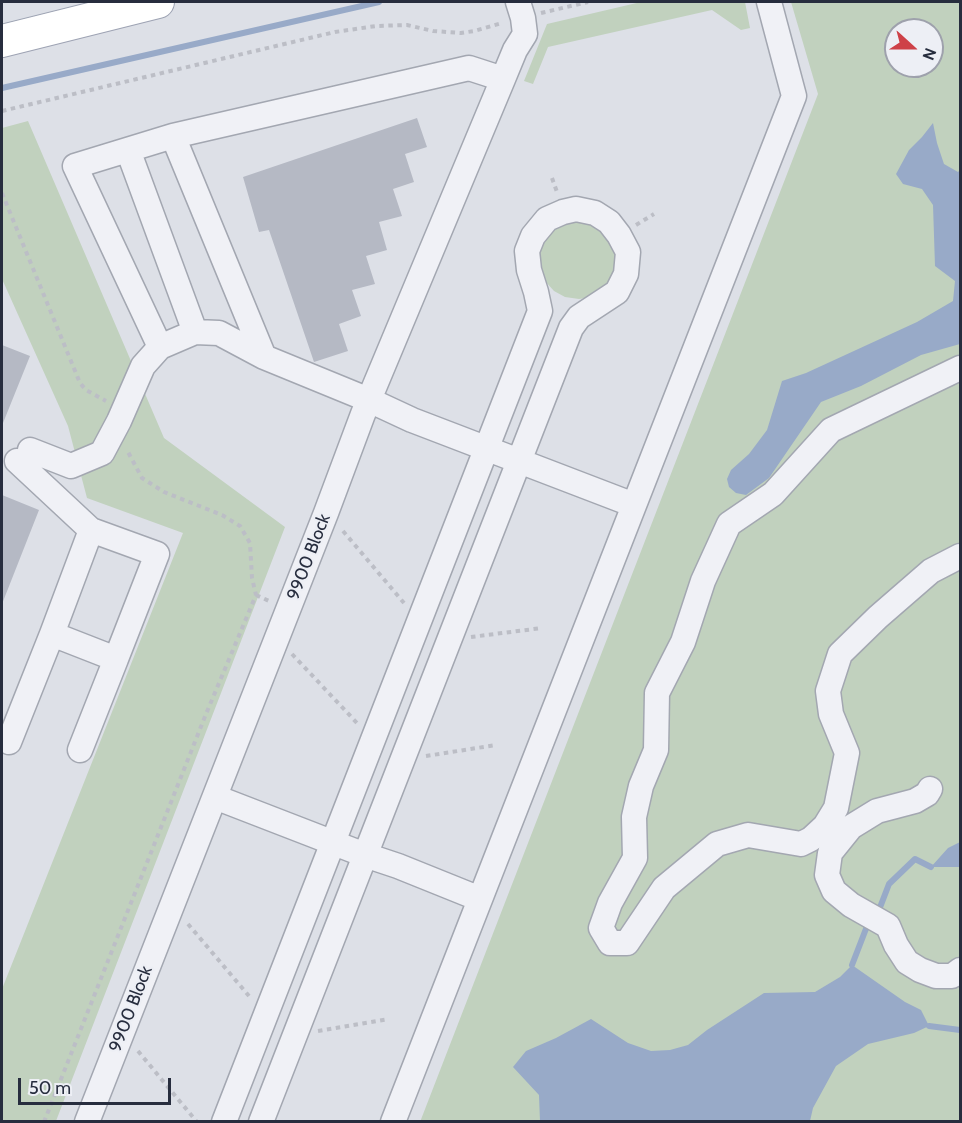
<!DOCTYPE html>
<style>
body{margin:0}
#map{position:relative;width:962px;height:1123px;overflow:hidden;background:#dde0e7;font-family:Cabin,sans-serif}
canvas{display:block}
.frame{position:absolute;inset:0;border:3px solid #272d3e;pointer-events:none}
.north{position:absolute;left:884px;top:18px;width:60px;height:60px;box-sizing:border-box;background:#edeff5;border:2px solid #9ea1ac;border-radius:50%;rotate:111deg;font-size:16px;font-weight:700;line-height:24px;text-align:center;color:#272d3e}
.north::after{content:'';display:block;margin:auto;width:21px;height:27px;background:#ce4148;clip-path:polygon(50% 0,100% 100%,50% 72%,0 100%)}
.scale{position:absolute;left:18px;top:1078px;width:153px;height:27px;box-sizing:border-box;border:3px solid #272d3e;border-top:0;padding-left:8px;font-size:18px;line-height:21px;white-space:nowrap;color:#272d3e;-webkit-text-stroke:4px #edeff5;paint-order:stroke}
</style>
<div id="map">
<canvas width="962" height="1123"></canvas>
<div class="frame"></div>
<div class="north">N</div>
<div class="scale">50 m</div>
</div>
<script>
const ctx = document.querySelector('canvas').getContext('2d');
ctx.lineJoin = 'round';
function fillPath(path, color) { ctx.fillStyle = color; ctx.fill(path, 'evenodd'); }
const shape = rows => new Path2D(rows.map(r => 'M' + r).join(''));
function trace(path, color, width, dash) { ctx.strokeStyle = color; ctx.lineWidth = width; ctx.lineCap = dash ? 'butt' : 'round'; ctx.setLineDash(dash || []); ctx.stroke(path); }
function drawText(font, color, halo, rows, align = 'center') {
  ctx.font = font + ' Cabin,sans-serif'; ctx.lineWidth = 4.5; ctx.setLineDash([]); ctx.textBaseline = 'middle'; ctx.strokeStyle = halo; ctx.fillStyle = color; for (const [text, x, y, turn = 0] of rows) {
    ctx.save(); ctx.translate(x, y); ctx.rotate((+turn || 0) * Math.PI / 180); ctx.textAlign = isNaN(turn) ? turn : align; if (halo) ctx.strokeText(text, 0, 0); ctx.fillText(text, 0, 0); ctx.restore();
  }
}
fillPath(shape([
 [641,2,745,2,750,28,741,30,712,10,548,47,533,84,524,81,547,24],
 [791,2,960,2,960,1121,420,1122,818,94],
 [896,30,932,30,932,66,896,66],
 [28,121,164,438,285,527,56,1121,2,1121,2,989,183,533,87,498,68,426,2,279,2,128],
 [592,218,620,251,615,279,593,297,579,299,565,297,554,291,545,281,537,257,540,245,554,224]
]), '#c1d1be');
fillPath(shape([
 [933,123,937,143,944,164,958,172,960,170,960,344,921,355,861,386,821,402,769,478,746,495,736,493,729,487,727,479,731,470,749,454,767,430,782,381,806,373,917,322,953,301,955,281,935,266,933,205,922,189,903,184,896,174,909,150,922,137],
 [960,842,960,867,931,867,948,848],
 [852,965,905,1002,921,1010,929,1026,914,1033,868,1044,836,1066,813,1108,810,1121,540,1121,539,1095,513,1067,526,1051,556,1038,591,1019,628,1043,651,1051,670,1050,688,1045,707,1030,764,993,815,992,840,977]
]), '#98aac8');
trace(shape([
 [2,88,379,2],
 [876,913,879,910,889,884,915,859,931,867],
 [852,965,869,921],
 [929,1026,960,1030]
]), '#98aac8', 6);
fillPath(shape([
 [417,118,427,147,405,154,414,182,393,189,402,216,379,222,387,250,366,256,375,284,352,290,361,316,339,324,348,351,314,362,269,230,259,232,243,177],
 [2,345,30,356,3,423,2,422],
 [2,495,39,510,2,604]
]), '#b5b9c4');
const minor = shape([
 [173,136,264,357],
 [128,150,195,332],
 [160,347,75,166,173,136,469,68,503,79],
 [960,368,831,430,773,494,729,524,703,581,683,642,657,693,656,750,641,786,634,817,635,858,610,903,601,928,610,943,627,943,664,888,717,844,748,835,801,844,811,839,825,826,836,808,847,753,831,714,828,691,840,654,878,617,931,571,960,556],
 [30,450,71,466,102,453,119,421,143,366,160,347,195,332,219,333,264,357,369,400,412,420,634,505],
 [17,461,91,530,157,554,116,659,52,634,91,530],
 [9,742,52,634],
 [80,750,116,659],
 [930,789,927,794,915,801,877,811,851,827,830,853,827,875,834,891,851,905,888,926,896,945,907,962,920,970,936,976,952,976,960,970],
 [215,797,365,855,398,866,480,899],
 [87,1122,326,513,363,414,503,79,515,50,525,34,523,18,518,2],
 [224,1122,540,311,536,292,529,270,527,251,533,236,547,219,563,212,576,209,595,213,609,222,619,235,628,252,626,274,617,292,579,317,571,328,261,1122],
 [393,1122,794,96,769,2]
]);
const major = shape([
 [2,41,158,2]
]);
trace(minor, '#a3a7b1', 27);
trace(major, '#9da3b3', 34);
trace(shape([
 [541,13,588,2],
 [2,111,335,32,376,26,407,25,433,31,461,33,474,31,502,23],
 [552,178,557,192],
 [2,193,80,383,86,390,106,401],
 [636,225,654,214],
 [343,531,404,603],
 [256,595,269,601],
 [471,637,542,628],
 [292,654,357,723],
 [426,756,496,745],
 [188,924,249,996],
 [318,1031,389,1019],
 [138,1051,197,1122],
 [44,1122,206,714,256,595,252,578,250,543,240,526,222,515,164,492,142,478,128,452]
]), '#bcbec6', 4, [4.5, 4.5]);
trace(minor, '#f0f1f6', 24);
trace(major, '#fff', 32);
drawText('18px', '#272d3e', '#edeff5', [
 ["9900 Block",309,557,-69],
 ["9900 Block",131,1009,-69]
]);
</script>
